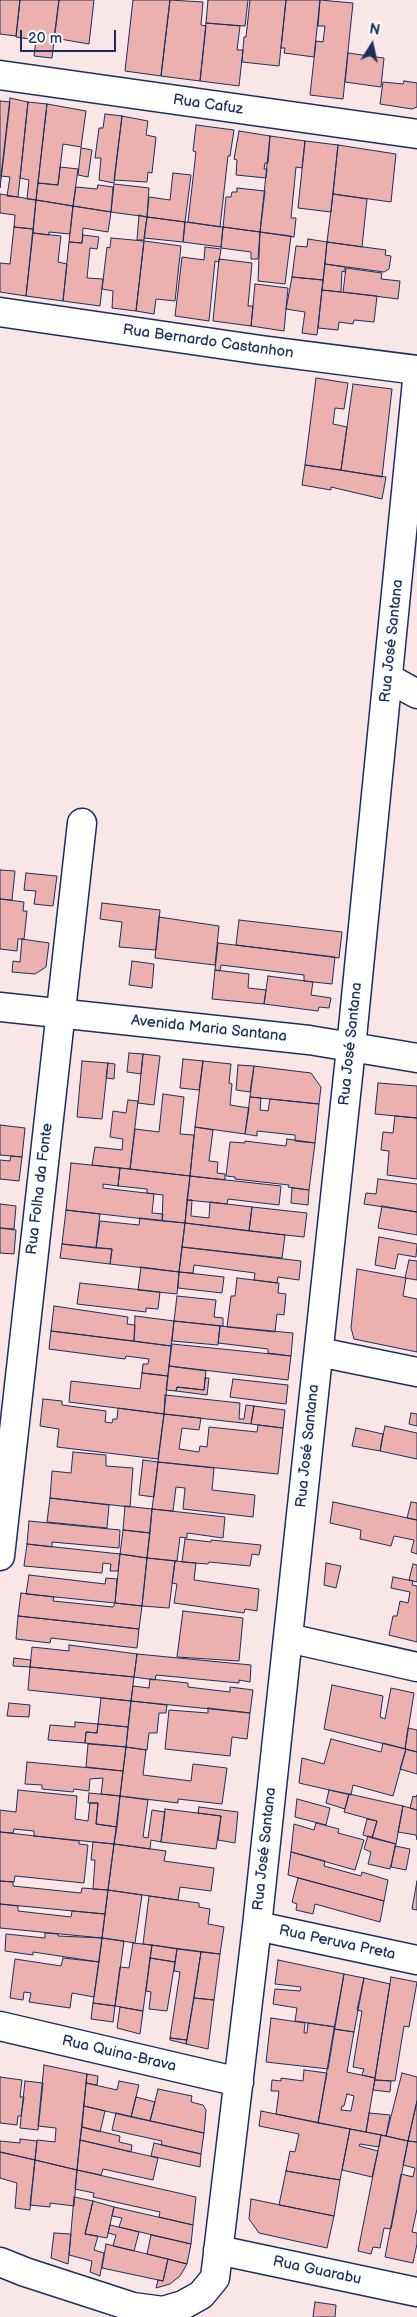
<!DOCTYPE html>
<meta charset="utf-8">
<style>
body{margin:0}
#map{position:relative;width:417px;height:2317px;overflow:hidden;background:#f9e7e7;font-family:"Balsamiq Sans",sans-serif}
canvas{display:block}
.north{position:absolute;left:347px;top:20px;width:50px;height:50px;-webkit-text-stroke:4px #fff;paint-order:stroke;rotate:10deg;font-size:14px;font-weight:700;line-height:20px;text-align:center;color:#1b2f5e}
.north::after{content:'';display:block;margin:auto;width:18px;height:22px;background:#1b2f5e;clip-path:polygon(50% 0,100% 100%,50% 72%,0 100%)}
.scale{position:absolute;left:20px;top:30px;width:96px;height:22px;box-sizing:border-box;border:2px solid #1b2f5e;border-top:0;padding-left:6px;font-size:15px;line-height:18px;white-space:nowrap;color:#1b2f5e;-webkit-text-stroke:4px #fff;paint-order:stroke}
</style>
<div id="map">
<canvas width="417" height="2317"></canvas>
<div class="north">N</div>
<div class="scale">20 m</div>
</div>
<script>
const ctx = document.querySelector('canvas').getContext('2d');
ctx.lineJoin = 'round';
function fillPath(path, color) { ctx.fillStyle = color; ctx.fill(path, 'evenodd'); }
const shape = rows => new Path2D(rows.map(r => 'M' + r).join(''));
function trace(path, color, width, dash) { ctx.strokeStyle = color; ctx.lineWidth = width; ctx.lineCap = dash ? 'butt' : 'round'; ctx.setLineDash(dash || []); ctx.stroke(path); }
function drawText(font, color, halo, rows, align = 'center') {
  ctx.font = font + ' "Balsamiq Sans",sans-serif'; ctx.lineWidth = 4; ctx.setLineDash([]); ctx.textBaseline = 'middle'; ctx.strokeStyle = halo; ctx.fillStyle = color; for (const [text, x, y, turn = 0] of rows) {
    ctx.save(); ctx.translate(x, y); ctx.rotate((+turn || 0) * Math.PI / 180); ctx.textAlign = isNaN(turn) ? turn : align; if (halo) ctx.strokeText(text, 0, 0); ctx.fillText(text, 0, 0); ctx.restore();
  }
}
const building = shape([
 [0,0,20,0,16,36,0,34,0,0],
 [20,0,59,0,52,58,34,56,36,40,16,37,20,0],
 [59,0,94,0,89,44,54,38,59,0],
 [133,0,170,0,161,76,125,71,133,0],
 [170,0,203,2,201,25,206,26,200,81,161,76,170,0],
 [208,0,248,0,245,26,206,23,208,0],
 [249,0,286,0,279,66,242,62,244,37,246,37,250,0,249,0],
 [286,0,320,0,314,57,284,53,285,48,281,48,286,0],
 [320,0,353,3,343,99,310,95,316,41,323,42,325,26,318,26,320,0],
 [206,23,240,26,237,50,243,50,239,86,200,81,206,23],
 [348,53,384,58,381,87,345,82,348,53],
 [404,81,417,83,417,107,412,109,380,104,383,82,403,84,404,81],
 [10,98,28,102,18,197,7,196,10,177,1,176,10,98],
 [0,101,10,102,0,188,0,101],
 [28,102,47,104,36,200,27,199,29,180,20,178,28,102],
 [47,104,86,111,81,147,63,144,58,185,38,183,47,104],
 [105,114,122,116,114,183,99,180,101,158,95,158,99,128,103,128,105,114],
 [122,116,148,121,146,135,156,137,152,173,148,172,147,182,114,180,122,116],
 [196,125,234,130,230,156,228,156,220,227,188,222,196,152,193,151,196,125],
 [239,131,270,136,268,163,265,163,264,169,267,169,266,178,236,175,237,160,234,159,239,131],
 [270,136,305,141,302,168,296,167,291,218,296,218,294,237,260,232,270,136],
 [305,141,338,145,331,212,298,208,305,141],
 [338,145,396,154,391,202,333,194,338,145],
 [81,148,92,150,88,177,78,175,81,148],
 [60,167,78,169,73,206,36,200,38,183,58,185,60,167],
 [173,173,191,175,185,222,147,217,149,197,170,200,173,173],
 [114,184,149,188,147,217,111,212,114,184],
 [98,185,113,187,111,212,73,206,76,187,97,189,98,185],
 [237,188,265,191,260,232,223,227,226,197,231,197,232,192,237,192,237,188],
 [0,194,36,200,33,229,14,227,15,215,0,213,0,194],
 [333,194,367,199,362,247,327,242,333,194],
 [36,200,73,206,70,234,49,232,49,235,33,233,36,200],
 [73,206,111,212,108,232,83,228,82,243,69,242,73,206],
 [139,215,147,217,144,240,137,240,139,215],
 [147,217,185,222,183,242,144,238,147,217],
 [185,222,223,227,221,247,183,242,185,222],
 [14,227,33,229,26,296,0,292,0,263,10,264,14,227],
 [223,227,260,232,258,259,251,259,251,252,221,248,223,227],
 [260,232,291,236,285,284,258,281,260,232],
 [33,233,61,236,58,262,67,264,63,301,26,296,33,233],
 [83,235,99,237,97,249,90,248,87,278,103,279,100,306,63,301,69,242,82,243,83,235],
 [111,238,144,241,136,311,112,308,113,291,102,289,107,247,110,248,111,238],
 [308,239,327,242,323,280,292,277,296,246,307,247,308,239],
 [144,241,181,246,175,301,156,299,154,314,136,311,144,241],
 [327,242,386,250,385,255,391,256,389,269,384,272,325,264,327,242],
 [205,247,221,249,219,262,215,261,209,321,175,316,182,257,204,260,205,247],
 [219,259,252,263,248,306,253,306,251,326,213,321,219,259],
 [325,264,345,267,345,272,342,271,341,292,322,290,325,264],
 [346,268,382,273,381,279,400,281,398,299,343,292,346,268],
 [292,277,323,280,317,335,302,333,305,312,286,309,292,277],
 [255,284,288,288,284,331,251,326,255,284],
 [322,290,377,296,374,322,354,320,353,324,339,322,338,330,318,328,322,290],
 [316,378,348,383,344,409,335,408,333,424,347,427,341,470,305,465,316,378],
 [353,384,392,389,382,477,341,470,353,384],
 [305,465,386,477,382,499,331,487,331,490,302,485,305,465],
 [0,870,15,871,12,900,0,899,0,870],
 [26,873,57,876,53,906,34,904,36,891,24,890,26,873],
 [0,899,24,902,23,911,27,911,24,939,18,939,17,951,0,949,0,899],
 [102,903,160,910,156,950,119,947,122,922,100,919,102,903],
 [159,917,219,926,215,965,155,958,159,917],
 [239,920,342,932,339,958,236,945,239,920],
 [22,939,49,943,46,967,35,974,12,972,13,961,20,962,22,939],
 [218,943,335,957,332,984,304,981,304,975,221,965,220,971,215,970,218,943],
 [132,961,154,964,152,988,129,985,132,961],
 [215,970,249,974,248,988,266,990,264,1004,212,999,215,970],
 [268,976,313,982,311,995,331,998,329,1008,319,1007,318,1011,264,1004,268,976],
 [129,1053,143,1054,141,1074,127,1072,129,1053],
 [143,1054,160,1056,154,1105,138,1103,143,1054],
 [183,1059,203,1061,199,1090,180,1088,183,1059],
 [82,1061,108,1063,102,1119,77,1117,82,1061],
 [203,1061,231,1064,229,1083,232,1084,230,1105,249,1108,245,1134,195,1127,203,1061],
 [108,1063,115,1064,114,1079,106,1078,108,1063],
 [238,1065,254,1066,250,1092,236,1090,238,1065],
 [254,1066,311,1073,321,1087,319,1104,250,1097,254,1066],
 [378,1083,417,1086,417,1118,375,1114,378,1083],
 [163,1094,184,1097,180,1134,194,1135,190,1176,130,1169,135,1129,159,1132,163,1094],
 [250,1097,261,1098,260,1110,268,1111,270,1099,319,1104,315,1143,295,1141,295,1135,257,1131,257,1136,245,1134,250,1097],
 [128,1100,138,1101,130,1169,92,1165,95,1147,122,1150,123,1139,110,1137,113,1111,126,1113,128,1100],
 [395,1116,417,1118,417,1179,387,1175,389,1151,381,1150,383,1132,393,1133,395,1116],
 [0,1125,25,1128,22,1157,0,1155,0,1125],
 [195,1127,213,1130,209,1161,218,1162,217,1173,225,1174,225,1180,190,1176,195,1127],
 [287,1139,315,1143,309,1190,288,1187,289,1185,235,1179,235,1177,226,1176,230,1142,245,1143,245,1141,286,1146,287,1139],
 [11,1156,22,1157,19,1181,0,1179,0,1160,10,1161,11,1156],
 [71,1163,120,1168,118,1186,103,1184,103,1188,154,1194,152,1213,163,1214,162,1221,66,1210,71,1163],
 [120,1168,190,1176,185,1223,162,1221,163,1195,147,1193,147,1189,118,1186,120,1168],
 [190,1176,281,1186,279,1205,228,1199,227,1204,187,1200,190,1176],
 [378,1179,417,1184,417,1212,364,1204,366,1193,376,1194,378,1179],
 [292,1188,309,1190,308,1205,291,1203,292,1188],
 [187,1200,192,1200,191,1216,209,1218,210,1202,252,1207,249,1231,185,1223,187,1200],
 [0,1204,16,1206,14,1229,0,1228,0,1204],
 [382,1206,417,1212,417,1235,378,1228,382,1206],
 [252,1207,307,1213,304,1237,249,1231,252,1207],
 [66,1210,100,1214,96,1248,62,1244,66,1210],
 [140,1218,185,1223,179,1272,110,1264,112,1249,96,1248,100,1221,139,1225,140,1218],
 [185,1223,285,1235,282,1258,182,1247,185,1223],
 [0,1228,16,1230,14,1254,0,1253,0,1228],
 [379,1237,417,1244,416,1257,398,1254,395,1269,375,1265,379,1237],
 [62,1244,112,1249,110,1264,60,1258,62,1244],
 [182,1247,301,1261,299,1280,278,1277,277,1283,254,1280,255,1273,194,1265,193,1273,179,1272,182,1247],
 [409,1260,417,1261,417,1280,405,1278,409,1260],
 [141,1267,179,1272,177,1294,138,1290,141,1267],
 [357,1269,406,1278,403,1296,417,1299,417,1352,354,1339,351,1328,357,1269],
 [179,1272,224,1277,222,1293,178,1288,179,1272],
 [237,1278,279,1283,278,1293,286,1294,284,1315,277,1314,275,1332,227,1327,231,1296,235,1296,237,1278],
 [80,1283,160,1292,158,1309,146,1308,146,1312,77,1304,80,1283],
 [177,1296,216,1300,214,1317,223,1318,223,1326,174,1321,177,1296],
 [54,1306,128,1317,127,1324,135,1325,134,1341,51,1331,54,1306],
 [135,1316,174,1321,171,1346,134,1341,135,1316],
 [174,1321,220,1326,218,1345,172,1341,174,1321],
 [220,1326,293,1333,291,1356,268,1353,268,1349,218,1343,220,1326],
 [51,1331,171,1346,168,1376,142,1373,143,1364,148,1364,149,1359,126,1356,125,1359,49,1349,51,1331],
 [172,1344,291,1356,288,1380,169,1366,172,1344],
 [169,1366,206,1371,204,1390,177,1387,176,1391,166,1390,169,1366],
 [142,1373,168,1376,164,1414,69,1402,71,1381,140,1389,142,1373],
 [205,1378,209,1378,207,1395,176,1391,177,1387,204,1390,205,1378],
 [233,1379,288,1385,286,1404,230,1397,233,1379],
 [165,1395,240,1403,239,1419,244,1419,246,1405,254,1406,251,1424,164,1414,165,1395],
 [43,1399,62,1401,62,1405,106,1411,105,1422,112,1423,113,1419,117,1419,118,1408,164,1414,158,1459,57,1447,59,1429,40,1426,43,1399],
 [254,1406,285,1410,283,1428,251,1424,254,1406],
 [411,1413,417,1414,417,1426,409,1424,411,1413],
 [164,1414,201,1418,199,1430,182,1428,179,1449,199,1452,200,1446,207,1447,209,1427,257,1432,258,1425,283,1428,278,1474,158,1462,164,1414],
 [385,1426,417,1433,417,1459,380,1451,385,1426],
 [356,1428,383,1434,380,1451,352,1446,356,1428],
 [73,1452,106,1455,106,1466,133,1468,130,1507,50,1498,52,1471,71,1473,73,1452],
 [143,1460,158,1462,154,1497,139,1495,143,1460],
 [158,1462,214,1468,212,1490,255,1495,253,1517,183,1509,185,1488,176,1487,173,1511,152,1509,158,1462],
 [50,1498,109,1505,107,1528,47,1522,50,1498],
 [333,1502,417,1520,417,1554,411,1552,414,1540,394,1536,391,1546,360,1539,361,1530,330,1523,333,1502],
 [411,1502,417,1503,417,1520,407,1518,411,1502],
 [125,1506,152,1509,150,1533,123,1530,125,1506],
 [152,1509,225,1517,223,1538,187,1533,187,1538,180,1537,177,1561,147,1558,152,1509],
 [29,1521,120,1530,119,1548,52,1542,52,1547,27,1544,29,1521],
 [123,1530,150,1533,147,1558,120,1554,123,1530],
 [185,1539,211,1542,211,1540,261,1545,259,1555,252,1554,250,1566,209,1562,208,1564,182,1562,185,1539],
 [27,1544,120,1554,118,1571,110,1571,111,1564,103,1563,102,1573,24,1566,27,1544],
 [120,1554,147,1558,142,1606,115,1603,120,1554],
 [147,1558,175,1561,169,1608,142,1606,147,1558],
 [175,1561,196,1563,194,1580,259,1589,257,1611,245,1609,244,1613,174,1603,177,1584,172,1583,175,1561],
 [326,1563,341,1566,336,1588,324,1585,326,1563],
 [413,1564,417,1565,417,1582,409,1580,413,1564],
 [29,1575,105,1584,106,1578,117,1579,115,1603,26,1594,29,1575],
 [393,1577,413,1581,412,1585,417,1586,417,1642,389,1635,393,1616,397,1616,400,1601,408,1603,410,1592,391,1588,393,1577],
 [21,1593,54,1597,53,1601,113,1607,115,1603,142,1606,139,1629,18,1616,21,1593],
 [183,1611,243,1618,239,1661,177,1657,183,1611],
 [18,1616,139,1629,137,1648,51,1638,50,1643,16,1639,18,1616],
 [69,1645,137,1654,134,1677,30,1667,32,1647,69,1651,69,1645],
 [137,1654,251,1665,250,1682,239,1680,239,1683,156,1675,155,1680,134,1677,137,1654],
 [14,1658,31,1660,30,1667,13,1666,14,1658],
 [30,1667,134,1677,131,1701,28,1690,30,1667],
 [150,1679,188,1683,188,1687,230,1692,230,1687,253,1690,250,1713,131,1701,133,1686,149,1688,150,1679],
 [332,1685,383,1696,380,1717,385,1719,391,1688,414,1693,405,1749,324,1729,332,1685],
 [101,1698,131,1701,128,1727,98,1724,101,1698],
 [131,1701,167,1705,166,1713,159,1713,157,1733,149,1733,147,1750,126,1747,131,1701],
 [9,1703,30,1705,29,1717,7,1716,9,1703],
 [208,1708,250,1713,247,1739,232,1737,230,1756,165,1749,169,1710,208,1713,208,1708],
 [75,1722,98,1724,97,1733,86,1732,85,1743,48,1740,50,1725,75,1727,75,1722],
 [98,1724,128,1727,126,1747,85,1743,86,1732,97,1733,98,1724],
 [408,1728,417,1730,417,1752,405,1749,408,1728],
 [331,1739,381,1752,383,1743,406,1749,393,1796,353,1785,351,1795,299,1783,302,1758,324,1764,331,1739],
 [88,1744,126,1747,123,1771,86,1767,88,1744],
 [126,1747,146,1750,143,1775,191,1781,193,1764,227,1768,222,1804,178,1799,178,1803,120,1796,126,1747],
 [406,1749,417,1752,417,1774,400,1769,406,1749],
 [27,1762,123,1771,120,1796,101,1794,103,1778,90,1779,89,1791,74,1789,73,1792,42,1789,42,1785,25,1784,27,1762],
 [18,1790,77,1796,75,1819,88,1821,90,1803,98,1803,96,1824,117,1827,114,1844,34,1836,34,1831,14,1829,13,1833,0,1832,0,1810,16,1812,18,1790],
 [329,1790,349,1794,345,1809,326,1803,329,1790],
 [89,1793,120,1796,117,1827,96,1824,98,1803,88,1803,89,1793],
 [349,1794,403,1806,396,1844,372,1838,377,1821,344,1812,349,1794],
 [417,1795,417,1810,410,1808,413,1796,416,1797,417,1795],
 [120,1796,148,1800,143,1837,148,1838,152,1810,165,1812,161,1842,151,1840,150,1849,114,1844,120,1796],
 [297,1799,330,1808,326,1825,295,1817,297,1799],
 [403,1806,417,1810,417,1840,416,1835,398,1832,403,1806],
 [199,1807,238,1812,235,1843,218,1840,221,1816,198,1813,199,1807],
 [165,1809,221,1816,216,1849,161,1842,165,1809],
 [367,1819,377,1821,372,1838,363,1835,367,1819],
 [316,1823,339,1829,338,1833,364,1840,355,1870,291,1852,294,1824,314,1830,316,1823],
 [0,1832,79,1841,79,1844,88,1845,84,1883,15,1876,14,1882,0,1881,0,1832],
 [368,1836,396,1844,390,1869,368,1864,371,1852,364,1849,368,1836],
 [93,1842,114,1844,108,1890,93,1889,95,1860,91,1860,93,1842],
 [114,1844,166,1851,164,1861,214,1868,211,1891,180,1887,178,1900,108,1890,114,1844],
 [395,1846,410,1849,406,1870,391,1867,395,1846],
 [291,1852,325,1861,324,1866,361,1876,362,1872,388,1880,384,1901,288,1875,291,1852],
 [298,1878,384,1901,380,1922,315,1904,313,1914,296,1910,297,1904,292,1902,298,1878],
 [0,1881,13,1882,13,1886,81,1893,82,1888,108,1890,105,1914,0,1904,0,1881],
 [417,1881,417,1910,412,1909,417,1881],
 [108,1890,142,1895,135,1943,102,1938,108,1890],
 [149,1896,199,1903,199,1907,210,1909,208,1924,224,1927,220,1954,143,1944,149,1896],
 [0,1904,18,1906,18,1911,71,1917,72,1911,105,1914,102,1938,0,1928,0,1904],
 [45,1933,58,1934,58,1936,102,1938,99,1962,33,1952,33,1955,5,1951,6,1934,45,1938,45,1933],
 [102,1938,124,1941,115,2006,93,2003,102,1938],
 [133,1943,152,1945,143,2011,115,2006,120,1967,129,1968,133,1943],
 [152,1945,177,1949,175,1962,150,1958,152,1945],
 [177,1949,201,1952,187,2040,170,2038,180,1972,174,1971,177,1949],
 [201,1952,220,1954,214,2000,194,1998,201,1952],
 [63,1958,99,1962,94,1997,72,1993,70,2008,29,2002,31,1993,24,1992,23,2000,10,1998,15,1959,61,1966,63,1958],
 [150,1958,175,1962,167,2011,149,2009,151,1992,146,1991,150,1958],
 [278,1960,344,1974,335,2027,295,2021,297,2008,273,2004,275,1989,300,1991,301,1987,275,1984,278,1960],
 [344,1974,364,1978,354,2032,334,2029,344,1974],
 [391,1977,417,1982,409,2027,404,2026,395,2081,375,2080,375,2078,391,1977],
 [364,1978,390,1984,375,2078,362,2075,364,2069,353,2067,362,2011,357,2010,364,1978],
 [194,1998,214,2000,208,2049,186,2044,194,1998],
 [93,2003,115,2006,113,2022,91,2019,93,2003],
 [120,2007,143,2011,140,2034,117,2028,120,2007],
 [271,2018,305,2023,304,2033,307,2033,308,2023,335,2027,328,2069,266,2062,271,2018],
 [334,2029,354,2032,347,2072,375,2078,366,2132,318,2123,334,2029],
 [347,2094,354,2096,351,2111,341,2110,342,2106,344,2106,347,2094],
 [170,2038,187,2040,186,2044,170,2040,170,2038],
 [44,2065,87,2074,77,2170,35,2160,37,2140,55,2142,56,2128,38,2126,44,2065],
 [304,2070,327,2073,318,2123,276,2114,279,2091,271,2091,272,2080,281,2081,281,2078,303,2081,304,2070],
 [402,2073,417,2077,417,2101,408,2141,386,2136,402,2073],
 [87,2074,98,2076,97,2085,86,2083,87,2074],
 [0,2077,22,2080,20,2097,24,2097,21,2116,18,2116,17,2125,0,2123,0,2077],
 [375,2080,391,2081,390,2092,373,2090,375,2080],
 [25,2081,43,2083,38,2130,20,2128,25,2081],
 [119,2081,139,2085,131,2117,84,2106,86,2083,117,2090,119,2081],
 [158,2089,192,2096,191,2102,203,2105,206,2110,204,2133,150,2121,158,2089],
 [136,2097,155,2102,150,2121,131,2117,136,2097],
 [417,2101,417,2142,408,2141,417,2101],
 [84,2106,105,2111,100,2132,82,2127,84,2106],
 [261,2111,350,2129,340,2180,286,2171,290,2151,295,2152,299,2134,259,2126,261,2111],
 [116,2113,204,2133,201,2154,161,2145,162,2141,112,2130,116,2113],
 [369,2113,390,2115,386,2136,366,2132,369,2113],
 [82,2127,120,2136,119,2142,132,2145,131,2152,80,2140,82,2127],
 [350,2129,381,2135,379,2147,360,2144,359,2146,378,2151,372,2177,342,2170,350,2129],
 [381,2135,408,2141,391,2229,384,2228,380,2248,373,2247,371,2254,358,2251,381,2135],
 [20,2139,37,2141,35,2160,0,2152,0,2141,20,2143,20,2139],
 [80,2140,158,2158,153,2180,103,2169,101,2175,77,2170,80,2140],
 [408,2141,417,2142,417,2209,412,2232,417,2233,417,2244,413,2263,385,2257,401,2174,413,2177,415,2168,403,2165,408,2141],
 [154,2143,201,2154,200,2167,151,2156,154,2143],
 [0,2152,35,2160,30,2210,15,2208,17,2183,0,2178,0,2152],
 [35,2160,77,2170,74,2206,50,2203,50,2207,30,2205,35,2160],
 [77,2170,196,2197,193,2225,159,2217,160,2212,93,2197,94,2193,75,2189,77,2170],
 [286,2171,340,2180,334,2216,279,2205,286,2171],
 [74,2197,93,2201,85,2234,98,2236,94,2250,104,2253,100,2276,90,2272,92,2261,69,2255,74,2197],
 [251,2199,334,2216,327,2248,259,2233,249,2219,251,2199],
 [93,2201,114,2207,107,2238,85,2234,93,2201],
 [114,2207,193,2225,191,2244,119,2227,122,2218,112,2216,114,2207],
 [110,2225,139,2232,134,2251,113,2246,116,2235,108,2233,110,2225],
 [54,2233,71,2234,68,2264,51,2258,54,2233],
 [151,2235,191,2244,187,2264,147,2254,151,2235],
 [106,2244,168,2259,163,2281,102,2268,106,2244],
 [168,2259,187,2264,180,2276,170,2284,156,2288,158,2280,163,2281,168,2259],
 [315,2302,336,2305,335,2317,313,2317,315,2302]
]);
fillPath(building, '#ecb0ae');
trace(building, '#1b2f5e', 1);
const minor = shape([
 [0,75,417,134],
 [0,312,261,350,417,370],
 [388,678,417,694],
 [0,1007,309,1040,417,1058],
 [319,1352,417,1372],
 [0,1556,82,823],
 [288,1638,417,1667],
 [257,1926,417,1960],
 [0,2026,239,2082],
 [218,2250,417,2292],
 [0,2262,25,2272,133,2307,163,2311,183,2305,201,2295,215,2278,257,1926,351,1048,417,381]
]);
trace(minor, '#1b2f5e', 31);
trace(minor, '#fff', 28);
drawText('15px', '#1b2f5e', '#fff', [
 ["Rua Cafuz",208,105,8],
 ["Rua Bernardo Castanhon",208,342,8],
 ["Rua José Santana",392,641,-84],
 ["Avenida Maria Santana",209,1029,6],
 ["Rua José Santana",351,1044,-84],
 ["Rua Folha da Fonte",40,1189,-83],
 ["Rua José Santana",308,1446,-84],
 ["Rua José Santana",265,1849,-84],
 ["Rua Peruva Preta",337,1943,12],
 ["Rua Quina-Brava",119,2054,13],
 ["Rua Guarabu",317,2271,12]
]);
</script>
